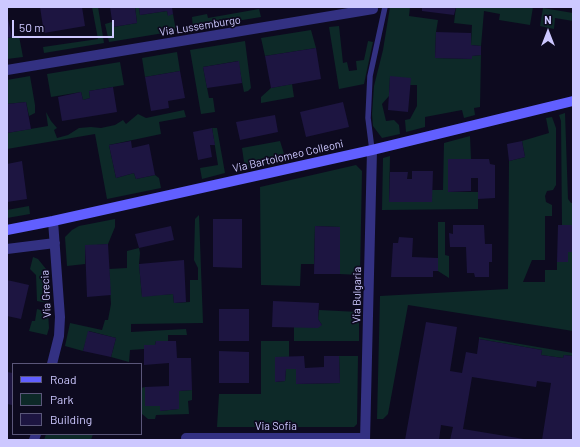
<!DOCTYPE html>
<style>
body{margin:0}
#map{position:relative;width:580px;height:447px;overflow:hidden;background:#0d0a1f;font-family:Barlow,sans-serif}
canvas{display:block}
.frame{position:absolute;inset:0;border:8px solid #cdc8ff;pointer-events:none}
.legend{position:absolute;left:12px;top:363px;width:130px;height:72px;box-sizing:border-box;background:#0d0a1f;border:1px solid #5a5679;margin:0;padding:5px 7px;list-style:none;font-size:12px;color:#cdc8ff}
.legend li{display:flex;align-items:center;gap:8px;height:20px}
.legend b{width:20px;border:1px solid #5a5679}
.north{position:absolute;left:528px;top:12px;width:40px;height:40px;-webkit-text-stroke:3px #0d0a1f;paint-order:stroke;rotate:0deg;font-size:11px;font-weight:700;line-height:16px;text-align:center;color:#cdc8ff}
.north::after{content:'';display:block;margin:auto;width:14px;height:18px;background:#cdc8ff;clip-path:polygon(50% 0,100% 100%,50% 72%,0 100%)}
.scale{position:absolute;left:12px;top:20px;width:102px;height:18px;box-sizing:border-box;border:2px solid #cdc8ff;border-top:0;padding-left:5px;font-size:12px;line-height:14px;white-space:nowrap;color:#cdc8ff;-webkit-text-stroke:3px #0d0a1f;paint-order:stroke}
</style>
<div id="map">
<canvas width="580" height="447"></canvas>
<div class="frame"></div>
<ul class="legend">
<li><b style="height:5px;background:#615fff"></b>Road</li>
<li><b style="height:11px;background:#0d2928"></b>Park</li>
<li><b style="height:11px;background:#1d1541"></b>Building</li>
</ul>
<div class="north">N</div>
<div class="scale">50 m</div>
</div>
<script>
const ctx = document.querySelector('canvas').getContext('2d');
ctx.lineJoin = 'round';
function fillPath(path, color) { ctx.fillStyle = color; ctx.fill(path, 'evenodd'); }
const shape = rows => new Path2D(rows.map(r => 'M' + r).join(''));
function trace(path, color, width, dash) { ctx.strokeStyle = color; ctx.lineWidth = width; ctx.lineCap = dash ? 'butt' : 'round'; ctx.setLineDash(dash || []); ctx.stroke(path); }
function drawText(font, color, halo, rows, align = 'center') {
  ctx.font = font + ' Barlow,sans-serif'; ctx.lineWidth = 3.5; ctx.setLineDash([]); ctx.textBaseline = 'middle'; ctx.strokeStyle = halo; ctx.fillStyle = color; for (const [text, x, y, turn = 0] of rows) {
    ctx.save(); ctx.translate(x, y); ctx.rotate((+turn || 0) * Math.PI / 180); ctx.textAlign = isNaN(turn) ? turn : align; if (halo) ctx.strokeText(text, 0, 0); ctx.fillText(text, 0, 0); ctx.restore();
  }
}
fillPath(shape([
 [92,7,98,7,104,43,44,53,43,47,98,39],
 [135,7,139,7,140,15,167,11,168,15,173,14,176,31,109,42,105,24,112,22,113,27,137,23],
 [390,7,410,7,409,16,438,20,436,32,435,58,472,59,472,56,481,55,480,107,474,108,475,115,464,118,462,110,425,117,425,127,406,132,405,120,410,119,417,106,417,85,410,85,390,77,389,96,382,104,386,121,394,120,399,125,400,134,382,138,373,126,372,114,374,86,383,50],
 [456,7,533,7,530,25,499,20,500,14,484,11,481,46,471,45,472,25,454,23],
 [543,8,573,13,573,21,555,18,554,29,540,26],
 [259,9,261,17,193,28,192,17,207,14,208,18],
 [339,26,343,63,347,62,349,71,357,70,356,61,364,60,368,41,373,42,364,84,339,89,329,27],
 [311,30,316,48,265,56,261,38],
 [19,36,23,57,7,59,7,38],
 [245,41,251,88,248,91,244,92,238,61,203,67,209,98,213,98,215,112,201,114,190,50],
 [177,52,180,71,145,77,142,58],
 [120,62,124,85,89,91,90,98,83,100,81,92,51,97,47,74],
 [30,76,35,105,35,113,29,116,26,102,7,104,7,80],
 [292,84,294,97,261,103,261,97,271,88],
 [184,110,186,117,159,122,161,134,109,145,116,178,134,173,136,179,155,175,159,178,161,188,107,199,95,134,7,149,7,133,48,126,46,112,51,121,57,128,54,130,57,138,68,135,79,128,91,127,101,128,115,125,123,120,126,124,138,114,146,118],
 [565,113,568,199,571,203,573,203,573,225,562,225,561,121,559,115],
 [552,117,556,128,556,185,553,190,547,191,545,196,546,202,552,205,552,216,545,216,545,260,532,260,523,282,545,282,545,270,557,270,557,262,567,262,568,252,573,252,573,331,408,305,388,414,383,419,377,419,380,296,508,289,509,161,525,157,522,141,549,133,546,118],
 [212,128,217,128,225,173,202,179,200,168,218,165],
 [470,136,471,159,448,159,448,192,478,192,478,209,382,210,383,158,390,156,389,202,432,202,432,190,443,190,444,143],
 [280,141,286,160,245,169,242,148],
 [356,165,362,171,360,275,340,274,340,227,315,226,314,264,301,264,300,286,261,285,260,187],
 [29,206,30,214,7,218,7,210],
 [199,215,203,323,131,324,131,332,186,329,187,335,168,335,168,341,156,341,155,345,144,345,144,349,130,350,129,362,111,357,116,338,89,331,83,351,65,346,70,323,102,330,105,320,108,320,111,304,109,269,127,268,127,251,139,248,140,253,139,264,142,296,173,294,174,303,190,302,190,280,198,280,198,268,194,260,195,219],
 [115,219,115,227,108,244,85,246,85,264,67,266,65,237,72,230,79,226],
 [438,222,445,222,445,255,449,256,449,278,438,271],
 [33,257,38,259,46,269,48,303,37,301,36,275,30,269],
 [37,309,48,312,49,328,47,335,29,331,32,321,35,321],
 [319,310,359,312,359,341,294,341,294,327,322,325,318,319],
 [479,337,573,353,573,356,564,355,563,358,541,355,542,350,479,339],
 [261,341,289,341,289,357,275,357,276,382,285,381,286,369,296,369,296,384,340,383,339,356,358,356,357,424,354,427,217,427,219,394,261,394],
 [145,387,145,406,160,406,160,411,178,409,179,391,192,390,192,400,188,401,189,414,156,415,155,419,148,419,142,414,141,412,141,388],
 [46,434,93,434,91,440,44,440]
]), '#0d2928');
fillPath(shape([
 [40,7,82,7,85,26,44,33],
 [110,7,135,7,137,23,113,27],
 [139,7,172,7,173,14,168,16,167,11,140,15],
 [422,7,456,7,454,15,422,11],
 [7,14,12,37,7,38],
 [436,32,471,33,471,45,481,46,481,55,472,56,472,59,435,58],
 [316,48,321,79,271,88,265,56],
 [239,61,242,83,207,88,203,67],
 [180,71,185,98,168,101,169,108,151,111,145,77],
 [390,76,411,78,408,112,388,110],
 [113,87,117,112,62,121,58,97,81,92,83,100,90,98,89,91],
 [26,102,31,129,7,133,7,104],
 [343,102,349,127,306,137,300,112],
 [275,115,278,132,240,140,236,122],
 [212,128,215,145,210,145,212,157,198,160,193,132],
 [131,141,132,148,149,144,155,175,136,179,134,173,116,178,109,145],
 [522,141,525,157,509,161,507,144],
 [448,159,489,159,490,164,495,165,495,198,478,199,478,178,471,178,471,191,448,192],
 [22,161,27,199,7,202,7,164],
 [412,171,433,171,432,202,389,202,390,172,408,172,407,179,412,179],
 [213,219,242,219,242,268,213,267],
 [453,225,484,225,485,244,492,244,492,262,489,262,489,277,475,277,474,273,467,273,466,247,450,247,449,233,453,234],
 [558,225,573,225,573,252,568,252,568,262,557,262],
 [171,226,174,240,139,248,135,234],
 [315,226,340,227,340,274,314,274],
 [399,237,413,238,412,257,438,258,438,271,433,271,433,277,391,277,393,243,398,243],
 [108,244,111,295,87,297,85,245],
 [184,260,186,302,174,303,173,294,142,297,139,264],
 [7,280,29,285,21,319,7,316],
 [273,301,319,303,318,319,322,325,318,328,272,327],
 [219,309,249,309,249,341,219,341],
 [426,322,457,327,450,371,462,373,466,352,477,354,479,339,542,350,541,355,563,358,564,355,573,356,573,440,542,440,551,383,537,381,536,387,472,377,463,429,530,440,450,440,453,427,441,425,439,440,405,440],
 [88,331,116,338,111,357,83,351],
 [156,341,176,341,177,358,191,358,192,390,179,391,179,409,160,411,160,406,145,406,145,387,169,386,169,363,144,365,144,345,155,345],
 [219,351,249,352,249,383,219,383],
 [304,356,305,368,324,367,324,356,339,356,340,383,296,384,296,369,286,369,285,381,275,382,275,357],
 [7,372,13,373,13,398,12,405,7,404]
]), '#1d1541');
trace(shape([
 [372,150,368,118,370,76,385,7]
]), '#333182', 5.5);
trace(shape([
 [7,70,373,9],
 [7,249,55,243],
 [52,364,59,336,60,317,53,221],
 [186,438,365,438],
 [34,440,36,434],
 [365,440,372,150]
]), '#333182', 10);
trace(shape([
 [7,230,53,221,372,150,573,101]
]), '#615fff', 10);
drawText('11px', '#cdc8ff', '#0d0a1f', [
 ["Via Lussemburgo",200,26,-9],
 ["Via Bartolomeo Colleoni",288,156,-13],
 ["Via Grecia",46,294,-93],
 ["Via Bulgaria",357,295,-89],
 ["Via Sofia",276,426]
]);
</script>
